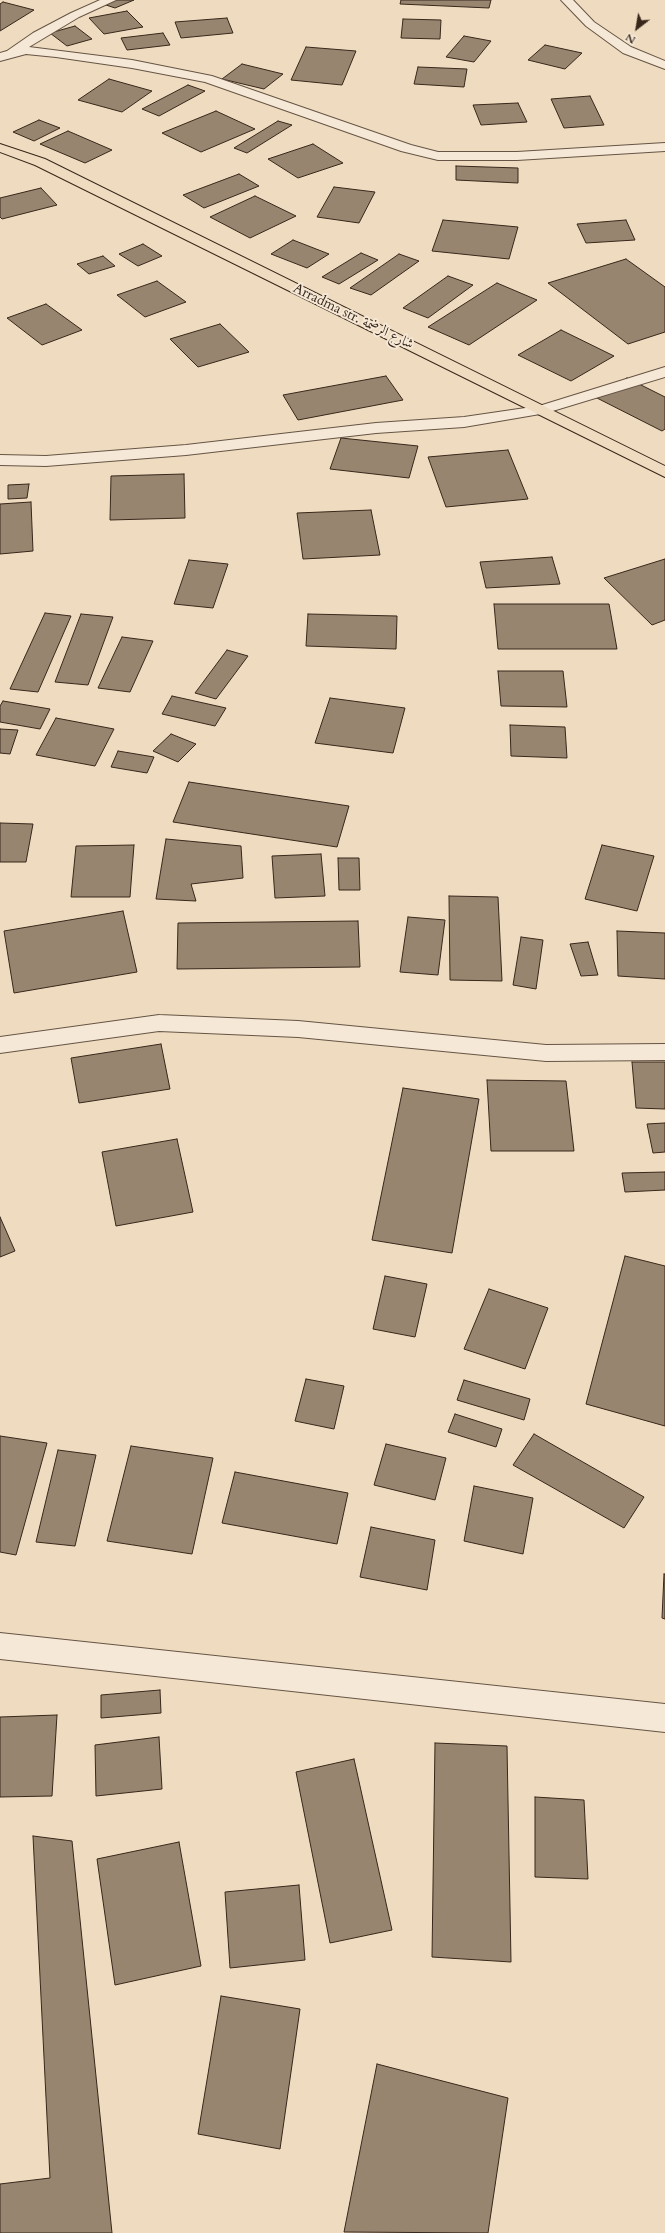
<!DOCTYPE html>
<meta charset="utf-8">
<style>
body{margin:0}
#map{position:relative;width:665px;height:2233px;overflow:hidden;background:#efdcc0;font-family:Cardo,serif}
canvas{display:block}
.north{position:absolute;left:617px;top:8px;width:40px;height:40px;-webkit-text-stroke:3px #f5e8d6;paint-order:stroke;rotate:211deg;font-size:11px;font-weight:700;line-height:16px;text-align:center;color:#38271a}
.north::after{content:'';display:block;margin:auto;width:14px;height:18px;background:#38271a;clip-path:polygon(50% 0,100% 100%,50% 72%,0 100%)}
</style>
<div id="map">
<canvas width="665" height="2233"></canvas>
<div class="north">N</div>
</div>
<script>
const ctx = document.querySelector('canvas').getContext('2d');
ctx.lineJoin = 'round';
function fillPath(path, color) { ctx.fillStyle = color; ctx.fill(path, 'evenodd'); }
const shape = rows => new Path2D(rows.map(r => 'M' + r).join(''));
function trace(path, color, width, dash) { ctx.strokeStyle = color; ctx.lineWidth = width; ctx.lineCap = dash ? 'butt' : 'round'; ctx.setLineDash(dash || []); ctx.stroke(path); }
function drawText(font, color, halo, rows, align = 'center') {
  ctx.font = font + ' Cardo,Amiri,serif'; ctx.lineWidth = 4; ctx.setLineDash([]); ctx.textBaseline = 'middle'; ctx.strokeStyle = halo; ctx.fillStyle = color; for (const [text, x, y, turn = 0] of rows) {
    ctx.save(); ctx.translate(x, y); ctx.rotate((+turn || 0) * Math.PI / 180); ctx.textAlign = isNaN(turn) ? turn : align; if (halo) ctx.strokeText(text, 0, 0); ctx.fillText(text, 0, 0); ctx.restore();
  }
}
const building = shape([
 [107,0,134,0,115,8,100,3,107,0],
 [401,0,491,0,489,8,400,4,401,0],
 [3,2,34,10,0,31,0,4,3,2],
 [127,11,143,27,104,34,89,18,127,11],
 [227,18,233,33,181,38,175,22,227,18],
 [403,19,441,20,440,39,401,38,403,19],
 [75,26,92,39,67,46,50,33,75,26],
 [163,33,170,45,127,50,121,38,163,33],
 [464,36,491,41,474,62,446,57,464,36],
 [545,45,582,53,565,69,528,60,545,45],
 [306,47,356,51,342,85,291,80,306,47],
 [242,64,283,74,264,89,222,79,242,64],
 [418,67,467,69,464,87,414,84,418,67],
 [109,79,152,91,122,112,78,100,109,79],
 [188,85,205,91,159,116,142,109,188,85],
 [590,96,604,125,564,128,551,99,590,96],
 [518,103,527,122,481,125,473,105,518,103],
 [216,111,255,129,201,152,162,133,216,111],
 [39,120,60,128,34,141,13,132,39,120],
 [278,121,292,125,247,153,234,148,278,121],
 [68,131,112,150,85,163,40,144,68,131],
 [313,144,343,163,298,178,268,159,313,144],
 [456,166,518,168,518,183,456,180,456,166],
 [239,174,259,186,204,208,183,195,239,174],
 [334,187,375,192,359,223,317,217,334,187],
 [41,188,57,205,2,219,0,217,0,198,41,188],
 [255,196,296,216,250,238,210,217,255,196],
 [443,220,518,227,509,259,432,251,443,220],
 [626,220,635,240,586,243,577,224,626,220],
 [293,240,329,254,307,268,271,254,293,240],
 [143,244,162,256,138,266,119,254,143,244],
 [361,253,378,260,339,284,322,277,361,253],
 [399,254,419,261,371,295,350,288,399,254],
 [103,256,115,266,89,274,77,264,103,256],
 [626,259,665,287,665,332,628,344,548,283,626,259],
 [448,276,473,285,428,318,403,308,448,276],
 [157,281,186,302,145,317,117,295,157,281],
 [497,283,537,300,469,345,428,327,497,283],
 [46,304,82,330,42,345,7,318,46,304],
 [220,324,249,352,198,367,170,339,220,324],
 [561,330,614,356,571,381,518,355,561,330],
 [386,376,403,400,298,420,283,395,386,376],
 [627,378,665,397,665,429,662,431,595,397,627,378],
 [341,438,418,446,409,478,330,469,341,438],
 [508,450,528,499,446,507,428,457,508,450],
 [184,474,185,518,110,520,111,476,184,474],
 [29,484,27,498,8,499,8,485,29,484],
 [31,502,33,551,0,554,0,504,31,502],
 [371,510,380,555,303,559,297,513,371,510],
 [552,557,560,584,486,588,480,562,552,557],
 [665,559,665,620,652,625,604,578,665,559],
 [189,560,228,564,213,608,174,604,189,560],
 [494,604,609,604,617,649,498,649,494,604],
 [45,613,71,616,38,692,10,689,45,613],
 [81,614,113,617,88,685,55,682,81,614],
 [308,614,397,616,396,649,306,646,308,614],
 [122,637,153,641,130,692,98,688,122,637],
 [227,650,248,656,216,699,195,693,227,650],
 [498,671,563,671,567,707,501,706,498,671],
 [172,696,226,708,215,726,162,714,172,696],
 [330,698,405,708,393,753,315,743,330,698],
 [3,701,50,709,40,729,0,722,0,706,3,701],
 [56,718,114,729,95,766,36,755,56,718],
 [510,725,565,727,567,758,511,756,510,725],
 [0,729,18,730,10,754,0,753,0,729],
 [171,734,196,744,178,762,153,751,171,734],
 [118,751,154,757,147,773,111,767,118,751],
 [189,782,349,806,337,847,173,822,189,782],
 [0,823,33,824,26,862,0,862,0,823],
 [166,839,241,846,243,878,191,884,196,901,156,899,166,839],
 [134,845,130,897,71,897,76,846,134,845],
 [602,845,654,856,637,911,585,899,602,845],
 [321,854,325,896,275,898,272,856,321,854],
 [338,858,359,858,360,890,339,890,338,858],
 [449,896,498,897,502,981,450,980,449,896],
 [123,911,137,972,14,993,4,931,123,911],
 [408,917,445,920,438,975,400,972,408,917],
 [358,921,360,967,177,969,178,923,358,921],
 [617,931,665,933,665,979,618,976,617,931],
 [521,937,543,940,536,989,513,985,521,937],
 [588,942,598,975,581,976,570,944,588,942],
 [161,1044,170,1089,79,1103,71,1058,161,1044],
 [632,1062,665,1062,665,1109,636,1108,632,1062],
 [487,1080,566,1081,574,1151,491,1151,487,1080],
 [403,1088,479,1099,452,1253,372,1240,403,1088],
 [665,1123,665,1152,653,1153,647,1124,665,1123],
 [177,1139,193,1212,116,1226,102,1152,177,1139],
 [665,1172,665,1190,625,1192,622,1173,665,1172],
 [0,1217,15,1251,0,1257,0,1217],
 [625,1256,665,1266,665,1426,586,1404,625,1256],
 [385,1276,427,1284,415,1337,373,1329,385,1276],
 [489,1289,548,1308,525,1369,464,1349,489,1289],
 [306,1379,344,1386,334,1429,295,1421,306,1379],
 [464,1380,530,1399,524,1420,457,1400,464,1380],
 [455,1414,502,1429,496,1447,448,1432,455,1414],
 [534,1434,644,1497,624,1528,513,1465,534,1434],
 [0,1436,47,1443,16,1555,0,1552,0,1436],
 [386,1444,446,1458,435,1500,374,1485,386,1444],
 [131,1446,213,1458,192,1554,107,1541,131,1446],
 [58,1450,96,1455,75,1546,36,1542,58,1450],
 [235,1472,348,1493,337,1544,222,1523,235,1472],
 [474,1486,533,1498,523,1554,464,1541,474,1486],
 [371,1527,435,1540,427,1590,360,1577,371,1527],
 [664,1574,665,1574,665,1619,662,1618,664,1574],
 [160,1690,161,1713,101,1718,101,1695,160,1690],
 [57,1715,52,1796,0,1797,0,1717,57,1715],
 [159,1737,162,1789,96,1796,95,1745,159,1737],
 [435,1743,507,1746,511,1962,432,1957,435,1743],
 [354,1759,392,1930,330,1943,296,1772,354,1759],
 [535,1797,584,1800,588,1879,535,1877,535,1797],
 [33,1836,72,1841,112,2233,0,2233,0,2184,50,2178,33,1836],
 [179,1842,201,1966,115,1985,97,1859,179,1842],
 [299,1885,305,1960,230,1968,225,1892,299,1885],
 [221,1996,300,2009,280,2149,198,2134,221,1996],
 [377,2064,508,2098,488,2233,344,2232,377,2064]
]);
fillPath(building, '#978570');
trace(building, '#38271a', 1);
const minor = shape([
 [100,0,116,0,79,17,29,47,132,60,212,76,411,145,438,152,517,152,665,143,665,151,517,160,438,160,401,151,205,82,132,68,56,57,26,54,0,61,0,53,7,51,33,33,71,13,100,0],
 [561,0,573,0,594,22,631,47,665,61,665,69,623,53,586,26,561,0],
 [665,367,665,377,546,413,464,427,376,433,186,455,46,466,0,465,0,455,46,456,186,445,376,423,464,417,539,406,665,367],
 [159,1015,298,1021,546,1045,665,1044,665,1060,546,1061,298,1037,159,1031,0,1053,0,1037,159,1015],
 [0,1633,665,1704,665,1732,0,1659,0,1633]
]);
const major = shape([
 [0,144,45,159,665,466,665,477,35,165,0,152,0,144]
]);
trace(minor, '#665444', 2);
trace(major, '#38271a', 2);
fillPath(minor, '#f5e8d6');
fillPath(major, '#efdcc0');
drawText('14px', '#38271a', '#f5e8d6', [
 ["Arradma str. شارع الرضمة",353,317,26]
]);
</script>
